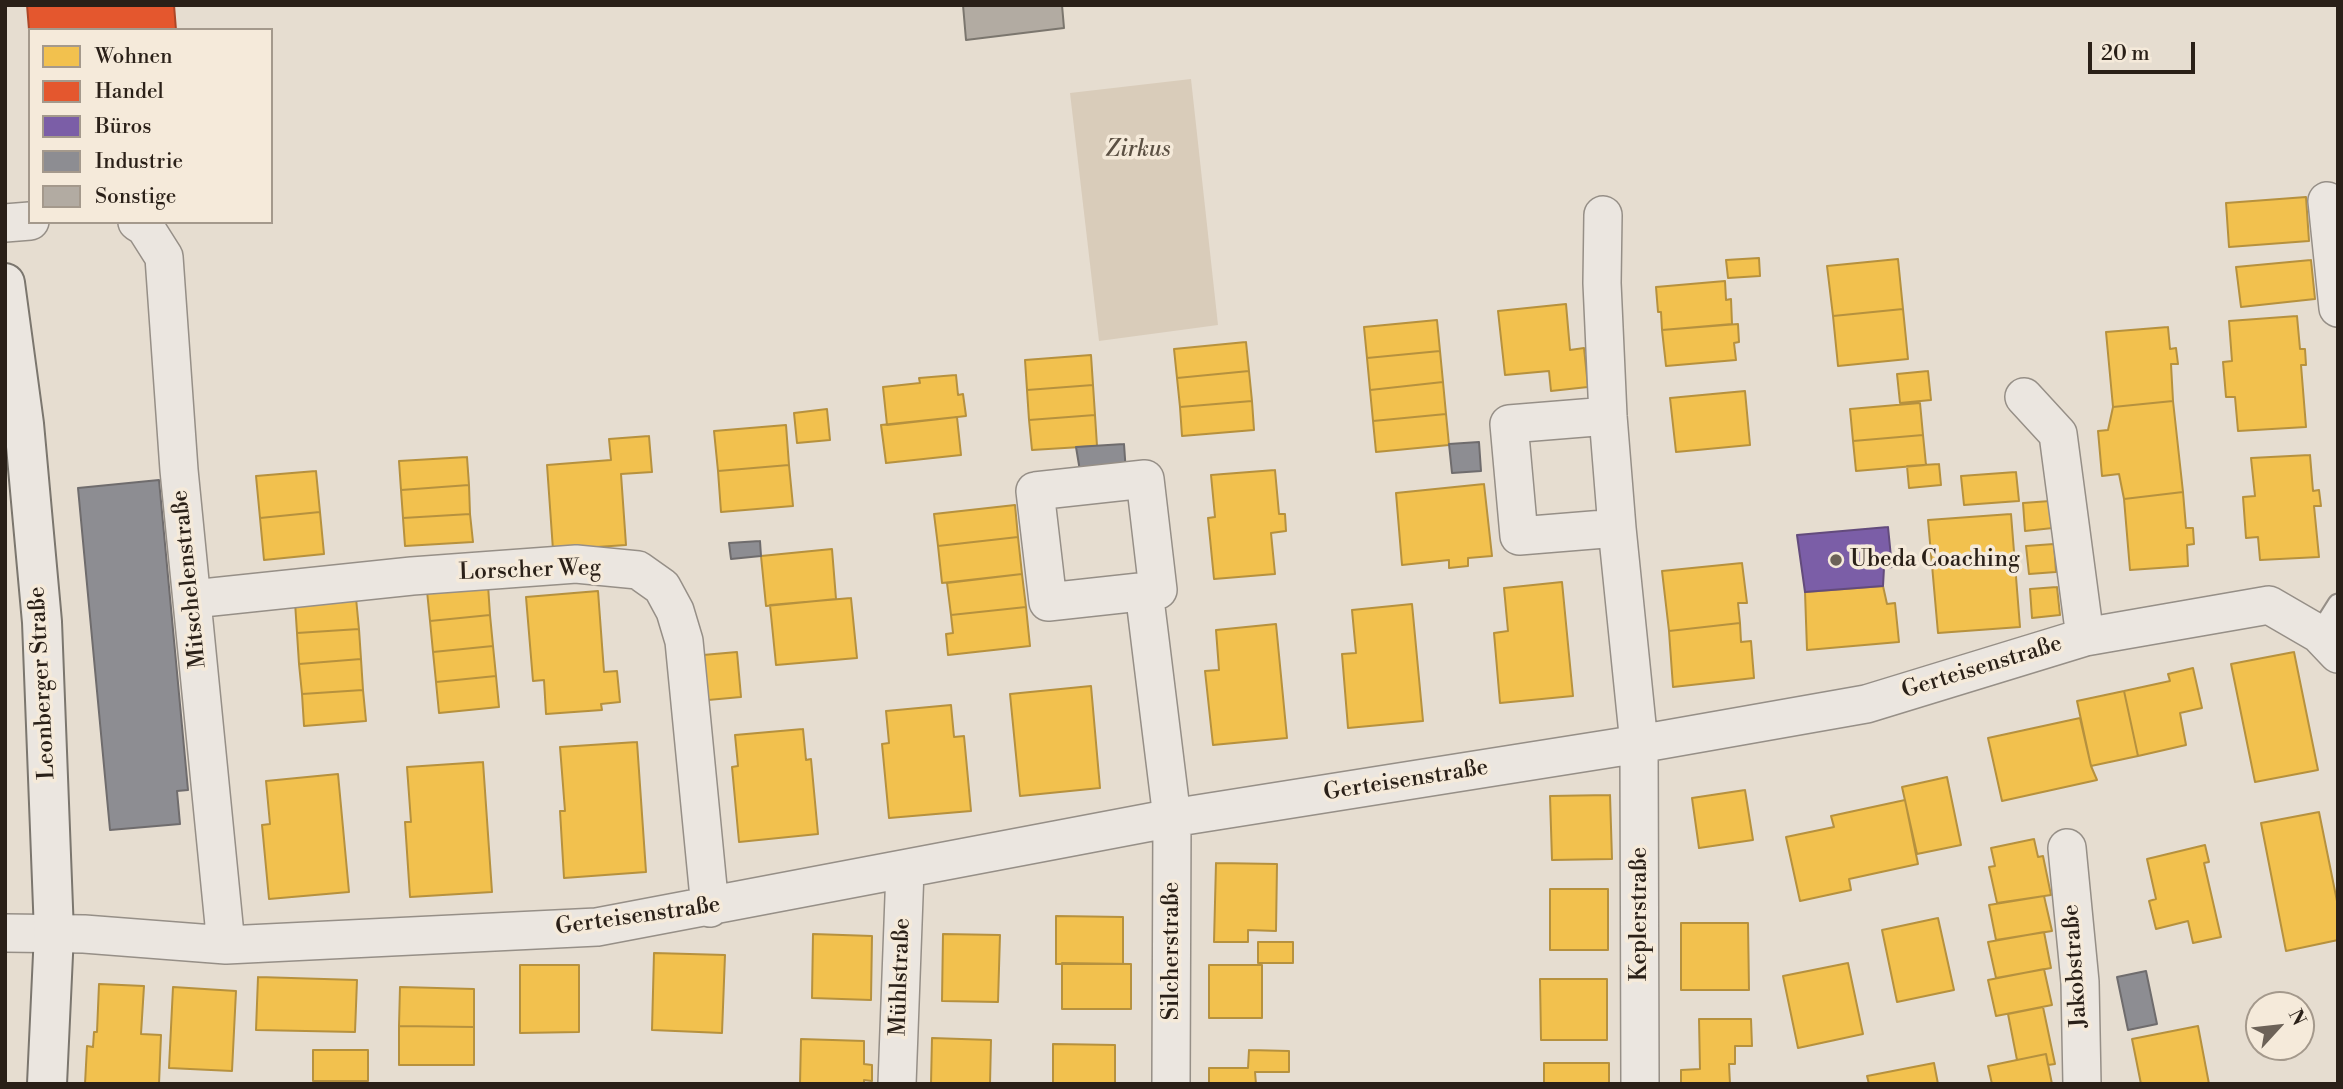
<!DOCTYPE html>
<meta charset="utf-8">
<style>
body{margin:0}
#map{position:relative;width:2343px;height:1089px;overflow:hidden;background:#e6ddd0;font-family:"Libre Bodoni",serif}
canvas{display:block}
.frame{position:absolute;inset:0;border:7px solid #2a2018;pointer-events:none}
.legend{position:absolute;left:28px;top:28px;width:245px;height:196px;box-sizing:border-box;background:#f5eada;border:2px solid #a4998c;margin:0;padding:9px 12px;list-style:none;font-size:21px;color:#2a2018}
.legend li{display:flex;align-items:center;gap:14px;height:35px}
.legend b{width:35px;border:2px solid #a4998c}
.north{position:absolute;left:2245px;top:991px;width:70px;height:70px;box-sizing:border-box;background:#f5eada;border:2px solid #a4998c;border-radius:50%;rotate:63deg;font-size:19px;font-weight:700;line-height:28px;text-align:center;color:#2a2018}
.north::after{content:'';display:block;margin:auto;width:24px;height:32px;background:#6c6258;clip-path:polygon(50% 0,100% 100%,50% 72%,0 100%)}
.scale{position:absolute;left:2088px;top:42px;width:107px;height:32px;box-sizing:border-box;border:4px solid #2a2018;border-top:0;padding-left:9px;font-size:21px;line-height:24px;white-space:nowrap;color:#2a2018;-webkit-text-stroke:5px #f5eada;paint-order:stroke}
</style>
<div id="map">
<canvas width="2343" height="1089"></canvas>
<div class="frame"></div>
<ul class="legend">
<li><b style="height:19px;background:#f2c14e"></b>Wohnen</li>
<li><b style="height:19px;background:#e4572e"></b>Handel</li>
<li><b style="height:19px;background:#7b5ea7"></b>Büros</li>
<li><b style="height:19px;background:#8d8d92"></b>Industrie</li>
<li><b style="height:19px;background:#b2aba2"></b>Sonstige</li>
</ul>
<div class="north">N</div>
<div class="scale">20 m</div>
</div>
<script>
const ctx = document.querySelector('canvas').getContext('2d');
ctx.lineJoin = 'round';
function fillPath(path, color) { ctx.fillStyle = color; ctx.fill(path, 'evenodd'); }
const shape = rows => new Path2D(rows.map(r => 'M' + r).join(''));
function trace(path, color, width, dash) { ctx.strokeStyle = color; ctx.lineWidth = width; ctx.lineCap = dash ? 'butt' : 'round'; ctx.setLineDash(dash || []); ctx.stroke(path); }
function drawText(font, color, halo, rows, align = 'center') {
  ctx.font = font + ' "Libre Bodoni",serif'; ctx.lineWidth = 7; ctx.setLineDash([]); ctx.textBaseline = 'middle'; ctx.strokeStyle = halo; ctx.fillStyle = color; for (const [text, x, y, turn = 0] of rows) {
    ctx.save(); ctx.translate(x, y); ctx.rotate((+turn || 0) * Math.PI / 180); ctx.textAlign = isNaN(turn) ? turn : align; if (halo) ctx.strokeText(text, 0, 0); ctx.fillText(text, 0, 0); ctx.restore();
  }
}
fillPath(shape([
 [1191,79,1218,325,1099,341,1070,93]
]), '#d9ccba');
const homes = shape([
 [2306,197,2309,241,2229,247,2226,203,2306,197],
 [1759,258,1760,276,1728,278,1726,260,1759,258],
 [1898,259,1903,309,1833,316,1827,266,1898,259],
 [2311,260,2315,299,2241,307,2236,267,2311,260],
 [1725,281,1726,300,1731,299,1732,324,1662,330,1661,312,1658,312,1656,287,1725,281],
 [1566,304,1570,350,1584,348,1588,387,1551,391,1549,371,1505,375,1498,311,1566,304],
 [1903,309,1908,359,1838,366,1833,316,1903,309],
 [2297,316,2300,349,2305,349,2306,365,2301,365,2306,427,2238,431,2235,397,2226,397,2223,362,2232,361,2229,321,2297,316],
 [1437,320,1440,351,1367,358,1364,327,1437,320],
 [1738,324,1739,342,1734,343,1736,360,1666,366,1662,330,1738,324],
 [2168,327,2170,349,2176,348,2178,364,2171,364,2173,401,2113,407,2106,332,2168,327],
 [1246,342,1249,371,1177,378,1174,349,1246,342],
 [1440,351,1443,382,1370,390,1367,358,1440,351],
 [1091,355,1093,385,1027,390,1025,360,1091,355],
 [1249,371,1252,401,1180,407,1177,378,1249,371],
 [1928,371,1931,400,1900,403,1897,374,1928,371],
 [956,375,958,395,963,394,966,416,887,425,883,387,920,383,919,378,956,375],
 [1443,382,1446,414,1373,421,1370,390,1443,382],
 [1093,385,1095,415,1029,420,1027,390,1093,385],
 [1745,391,1750,445,1676,452,1670,398,1745,391],
 [1252,401,1254,430,1182,436,1180,407,1252,401],
 [2173,401,2183,492,2124,499,2119,474,2102,476,2098,431,2108,430,2113,407,2173,401],
 [1920,403,1923,435,1853,441,1850,409,1920,403],
 [827,409,830,440,797,443,794,413,827,409],
 [1446,414,1449,445,1376,452,1373,421,1446,414],
 [1095,415,1097,446,1032,450,1029,420,1095,415],
 [957,417,961,455,886,463,881,425,957,417],
 [786,425,789,465,718,471,714,431,786,425],
 [1923,435,1926,465,1856,471,1853,441,1923,435],
 [649,436,652,472,621,474,626,545,553,550,547,465,611,460,609,439,649,436],
 [2310,455,2313,491,2319,490,2321,506,2314,506,2319,557,2260,560,2258,537,2246,538,2243,497,2255,496,2251,458,2310,455],
 [467,457,469,485,401,490,399,461,467,457],
 [1939,464,1941,485,1909,488,1907,466,1939,464],
 [789,465,793,506,721,512,718,471,789,465],
 [1275,470,1279,514,1285,514,1286,531,1271,533,1275,574,1214,579,1208,518,1215,517,1211,475,1275,470],
 [316,471,320,512,260,518,256,476,316,471],
 [2016,472,2019,501,1964,505,1961,476,2016,472],
 [1484,484,1492,556,1468,558,1468,566,1449,568,1449,560,1402,565,1396,493,1484,484],
 [469,485,470,514,403,518,401,490,469,485],
 [2183,492,2186,528,2193,528,2194,544,2187,545,2188,566,2130,570,2124,499,2183,492],
 [2050,501,2053,528,2025,531,2023,503,2050,501],
 [1015,505,1018,537,938,546,934,514,1015,505],
 [320,512,324,554,264,560,260,518,320,512],
 [470,514,473,542,405,546,403,518,470,514],
 [2011,514,2020,627,1938,633,1928,520,2011,514],
 [1018,537,1022,574,942,583,938,546,1018,537],
 [2054,544,2056,572,2029,574,2026,546,2054,544],
 [832,549,836,599,766,606,761,556,832,549],
 [1742,563,1747,603,1738,603,1740,623,1669,631,1662,571,1742,563],
 [1022,574,1026,607,951,615,947,583,1022,574],
 [1562,582,1573,696,1500,703,1494,633,1508,631,1504,588,1562,582],
 [488,585,490,615,430,621,427,591,488,585],
 [1883,586,1887,604,1895,603,1899,642,1807,650,1805,592,1883,586],
 [2057,587,2060,615,2032,618,2030,589,2057,587],
 [598,591,604,672,617,671,620,702,601,704,602,710,546,714,544,680,533,681,526,597,598,591],
 [356,598,359,629,297,633,295,602,356,598],
 [851,598,857,658,776,665,770,605,851,598],
 [1412,604,1423,721,1348,728,1342,654,1356,653,1352,610,1412,604],
 [1026,607,1030,646,948,655,946,634,953,633,951,615,1026,607],
 [490,615,493,646,433,652,430,621,490,615],
 [1740,623,1741,642,1751,641,1754,678,1673,687,1669,631,1740,623],
 [1276,624,1287,738,1213,745,1205,671,1219,670,1216,630,1276,624],
 [359,629,361,659,299,664,297,633,359,629],
 [493,646,496,676,436,682,433,652,493,646],
 [737,652,741,697,708,700,703,655,737,652],
 [2294,652,2318,770,2255,782,2231,664,2294,652],
 [361,659,363,690,302,694,299,664,361,659],
 [2193,668,2202,708,2180,713,2186,745,2138,756,2124,691,2170,681,2168,674,2193,668],
 [496,676,499,707,439,713,436,682,496,676],
 [1091,686,1100,788,1020,796,1010,694,1091,686],
 [363,690,366,721,304,726,302,694,363,690],
 [2124,691,2138,756,2091,766,2077,701,2124,691],
 [951,705,954,737,964,736,971,811,889,818,882,744,889,743,886,711,951,705],
 [2080,718,2091,766,2097,780,2002,801,1988,738,2080,718],
 [803,729,806,760,811,759,818,834,739,842,732,767,738,766,735,735,803,729],
 [637,742,646,872,564,878,560,811,565,811,560,747,637,742],
 [483,762,492,892,410,897,405,822,411,822,407,767,483,762],
 [338,774,349,892,269,899,262,825,270,824,266,781,338,774],
 [1947,777,1961,845,1917,854,1902,787,1947,777],
 [1745,790,1753,840,1699,848,1692,798,1745,790],
 [1610,795,1612,859,1552,860,1550,796,1610,795],
 [1905,800,1918,864,1849,879,1851,890,1800,901,1786,837,1834,827,1831,816,1905,800],
 [2319,812,2338,906,2338,940,2286,951,2261,823,2319,812],
 [2034,839,2038,857,2043,856,2051,895,1997,903,1989,867,1995,866,1991,848,2034,839],
 [2205,845,2209,862,2204,863,2221,937,2193,943,2188,921,2156,929,2149,901,2156,899,2147,859,2205,845],
 [1216,863,1277,864,1276,931,1248,930,1248,942,1214,942,1216,863],
 [1550,889,1608,889,1608,950,1550,950,1550,889],
 [2044,896,2052,931,1996,940,1989,905,2044,896],
 [1056,916,1123,917,1123,964,1056,964,1056,916],
 [1938,918,1954,990,1897,1002,1882,930,1938,918],
 [1681,923,1748,923,1749,990,1681,990,1681,923],
 [2044,932,2051,968,1996,978,1988,942,2044,932],
 [813,934,872,936,871,1000,812,998,813,934],
 [943,934,1000,935,998,1002,942,1001,943,934],
 [1258,942,1293,942,1293,963,1258,963,1258,942],
 [654,953,725,955,722,1033,652,1030,654,953],
 [1062,963,1131,964,1131,1009,1062,1009,1062,963],
 [1848,963,1863,1034,1798,1048,1783,976,1848,963],
 [520,965,579,965,579,1032,520,1033,520,965],
 [1209,965,1262,965,1262,1018,1209,1018,1209,965],
 [2044,969,2052,1005,1996,1016,1988,980,2044,969],
 [258,977,357,980,355,1032,256,1030,258,977],
 [1540,979,1607,979,1607,1040,1541,1040,1540,979],
 [99,984,144,986,141,1034,161,1035,159,1084,85,1084,87,1046,93,1047,94,1032,97,1032,99,984],
 [173,987,236,991,232,1071,169,1068,173,987],
 [400,987,474,989,474,1027,399,1026,400,987],
 [2043,1007,2055,1064,2048,1065,2046,1054,2017,1060,2008,1014,2043,1007],
 [1699,1019,1751,1019,1752,1046,1735,1046,1735,1064,1729,1064,1730,1084,1681,1084,1681,1070,1700,1069,1699,1019],
 [399,1026,474,1027,474,1065,399,1065,399,1026],
 [2198,1026,2209,1084,2141,1084,2132,1039,2198,1026],
 [932,1038,991,1040,990,1084,931,1084,932,1038],
 [801,1039,864,1041,864,1064,872,1065,872,1081,864,1080,864,1084,800,1084,801,1039],
 [1053,1044,1115,1045,1115,1084,1053,1084,1053,1044],
 [313,1050,368,1050,368,1081,313,1081,313,1050],
 [1249,1050,1289,1051,1289,1072,1255,1072,1256,1084,1209,1084,1209,1068,1248,1068,1249,1050],
 [2046,1054,2052,1084,1992,1084,1988,1066,2046,1054],
 [1544,1063,1609,1063,1609,1084,1544,1084,1544,1063],
 [1934,1063,1938,1084,1869,1084,1867,1076,1934,1063]
]);
fillPath(homes, '#f2c14e');
trace(homes, '#b6913e', 2);
const shops = shape([
 [27,5,174,5,176,30,30,30,30,42,27,5]
]);
fillPath(shops, '#e4572e');
trace(shops, '#ac4627', 2);
const offices = shape([
 [1888,527,1892,567,1884,568,1883,586,1805,592,1797,535,1888,527]
]);
fillPath(offices, '#7b5ea7');
trace(offices, '#634b7c', 2);
const industry = shape([
 [1479,442,1481,471,1452,473,1449,444,1479,442],
 [1124,444,1126,473,1081,477,1076,447,1124,444],
 [159,480,188,790,177,791,180,824,110,830,78,488,159,480],
 [760,541,761,556,731,559,729,543,760,541],
 [2146,971,2157,1024,2128,1030,2117,977,2146,971]
]);
fillPath(industry, '#8d8d92');
trace(industry, '#6f6c6d', 2);
const building = shape([
 [963,5,1062,5,1064,28,966,40,963,5]
]);
fillPath(building, '#b2aba2');
trace(building, '#7b766e', 2);
const service = shape([
 [2319,634,2338,604]
]);
const minor = shape([
 [2327,201,2338,308],
 [1603,215,1602,283,1608,416,1617,528,1639,744,1640,1084],
 [137,222,145,227,164,257,179,470,226,945],
 [5,223,30,221],
 [2024,397,2058,434,2085,637],
 [1608,416,1509,424,1519,536,1617,528],
 [1145,479,1158,590,1048,602,1035,491,1145,479],
 [1144,591,1172,818,1171,1084],
 [193,599,412,576,576,564,638,570,662,587,675,611,684,641,710,908],
 [2067,848,2080,982,2082,1084],
 [5,933,84,934,226,945,597,927,1172,818,1639,744,1866,704,2085,637,2269,605,2319,634,2338,654],
 [897,1084,905,870]
]);
const secondary = shape([
 [5,283,24,424,42,622,54,933,47,1084]
]);
trace(service, '#968f87', 23);
trace(minor, '#968f87', 40);
trace(secondary, '#7b766e', 42);
trace(service, '#ebe6e0', 19);
trace(minor, '#ebe6e0', 37);
trace(secondary, '#ebe6e0', 38);
for (const [x, y, r, color] of [
 [1836,560,7,"#6c6258"]
]) { const dot = new Path2D(); dot.arc(x, y, r, 0, 2 * Math.PI); ctx.fillStyle = color; ctx.fill(dot); trace(dot, '#f5eada', 2.5); }
drawText('italic 23px', '#5b5043', '#f5eada', [
 ["Zirkus",1138,150]
]);
drawText('23px', '#2a2018', '#f5eada', [
 ["Ubeda Coaching",1850,560]
], 'left');
drawText('23px', '#2a2018', '#f5eada', [
 ["Lorscher Weg",530,571,-2],
 ["Mitschelenstraße",190,579,-96],
 ["Gerteisenstraße",1982,668,-17],
 ["Leonberger Straße",43,683,-93],
 ["Gerteisenstraße",1406,781,-9],
 ["Keplerstraße",1640,914,-90],
 ["Gerteisenstraße",638,917,-8],
 ["Silcherstraße",1172,951,-90],
 ["Jakobstraße",2076,966,-94],
 ["Mühlstraße",901,977,-88]
]);
</script>
